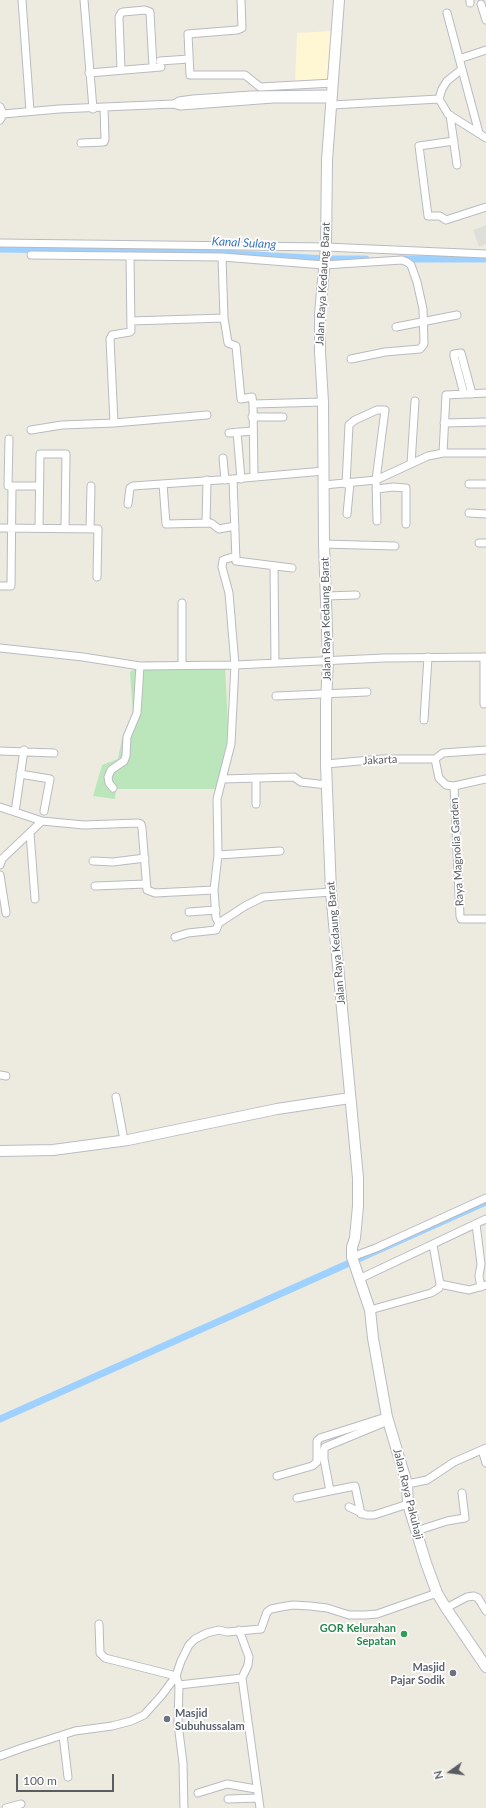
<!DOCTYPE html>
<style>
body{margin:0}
#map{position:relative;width:486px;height:1808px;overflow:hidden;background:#edebe0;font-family:Lato,sans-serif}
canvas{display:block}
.north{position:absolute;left:430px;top:1752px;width:40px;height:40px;-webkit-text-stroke:3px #fff;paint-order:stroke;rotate:256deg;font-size:11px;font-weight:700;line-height:16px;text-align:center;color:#595d62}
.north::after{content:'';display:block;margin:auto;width:14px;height:18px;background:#595d62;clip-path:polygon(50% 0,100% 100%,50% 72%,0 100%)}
.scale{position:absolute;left:16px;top:1774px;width:98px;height:18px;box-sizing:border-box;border:2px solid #595d62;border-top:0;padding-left:5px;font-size:12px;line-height:14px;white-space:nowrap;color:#595d62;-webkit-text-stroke:3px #fff;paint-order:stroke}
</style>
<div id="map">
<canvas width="486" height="1808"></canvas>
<div class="north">N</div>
<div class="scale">100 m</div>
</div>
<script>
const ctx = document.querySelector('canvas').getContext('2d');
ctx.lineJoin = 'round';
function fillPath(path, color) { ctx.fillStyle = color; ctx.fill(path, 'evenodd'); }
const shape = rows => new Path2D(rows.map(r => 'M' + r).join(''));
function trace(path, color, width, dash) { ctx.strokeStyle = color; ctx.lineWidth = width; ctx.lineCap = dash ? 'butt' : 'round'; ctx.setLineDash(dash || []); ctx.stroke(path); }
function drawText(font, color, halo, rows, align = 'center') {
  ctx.font = font + ' Lato,sans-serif'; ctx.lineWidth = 3.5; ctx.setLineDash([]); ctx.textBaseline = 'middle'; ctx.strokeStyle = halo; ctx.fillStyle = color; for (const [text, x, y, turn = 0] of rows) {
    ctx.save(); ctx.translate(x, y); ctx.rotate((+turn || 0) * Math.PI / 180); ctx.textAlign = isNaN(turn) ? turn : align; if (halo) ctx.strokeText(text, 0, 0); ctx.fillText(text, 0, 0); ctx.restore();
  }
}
fillPath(shape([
 [333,31,328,84,295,86,297,33]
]), '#fff6d3');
fillPath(shape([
 [486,225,486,244,479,247,473,230]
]), '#e0ded8');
fillPath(shape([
 [146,661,172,662,176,668,225,665,229,746,217,789,116,789,115,799,93,796,102,765,118,759,122,738,133,716,130,672]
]), '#bbe6bc');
trace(shape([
 [0,249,204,252,326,259,366,259],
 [400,259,486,259],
 [0,1419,486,1202]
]), '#9ed1ff', 7);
const street = shape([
 [22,0,30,111],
 [84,0,93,109],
 [241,0,242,28,237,30,188,34,190,75,245,75,260,87,333,83],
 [470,0,470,3],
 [481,4,486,20],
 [447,13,479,133],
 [459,59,486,50],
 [160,61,189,59],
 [462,69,447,81,442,89,439,99,448,114,486,138],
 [121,70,119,17,121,13,123,12,145,10,150,12,153,67],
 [89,73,161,67],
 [174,104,179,101,193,99,251,95,332,94],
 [332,105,439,99],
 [0,107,3,114,0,120],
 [3,114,59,109,173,104,180,106,194,105,273,99,332,99],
 [450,115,457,165],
 [454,141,419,146,428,216,440,216,446,220,486,207],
 [81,143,104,142,105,139,104,108],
 [0,243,326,247,486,254],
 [31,255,222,257,324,265,402,260,407,262,411,265,417,282,423,309,424,344,420,349,385,352,351,359],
 [222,257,224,318,228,343,236,346,241,399,252,397,253,404],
 [131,321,224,318],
 [396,327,457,315],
 [464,394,454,356,454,354,461,353,472,394],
 [252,417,283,417],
 [114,423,110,339,112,335,130,332,131,331,130,256],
 [444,423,486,422],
 [31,430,62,425,114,423,207,415],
 [237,432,241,479],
 [229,433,253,431],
 [9,439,8,486,39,486],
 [443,453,446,395,486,393],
 [223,458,225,480],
 [411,464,415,401],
 [254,477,253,404,323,402],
 [233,479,236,561,292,568],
 [163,484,166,524,211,523,219,529,235,526],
 [346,484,349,425,355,420,377,410,385,410,376,480,377,521],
 [469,484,486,484],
 [324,485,376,480,428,456,443,453,486,453],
 [377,489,393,487,406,488,406,524],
 [128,504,130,488,133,486,233,479,324,471],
 [469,513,486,514],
 [347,514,350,483],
 [206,523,207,480],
 [0,528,98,529,97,577],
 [39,528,40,454,66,454,65,529],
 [90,529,91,486],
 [479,543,486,543],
 [324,544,395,546],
 [274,566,275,663],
 [0,586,11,586,12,486],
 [326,596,356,595],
 [0,648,83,657,140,666,235,665,384,658,486,657],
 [484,657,484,704],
 [182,665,182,603],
 [276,696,367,692],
 [424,720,428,657],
 [0,751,54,753],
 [435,759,439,778,446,785,454,786,486,779],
 [326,764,382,759,435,759,443,753,486,750],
 [20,774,50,779,44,811],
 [256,778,256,804],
 [223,779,294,777,301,782,327,785],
 [454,786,460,916,461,919,486,919],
 [113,788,109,783,108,777,111,770,124,761,126,756,127,737,137,713,140,666],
 [0,807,42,821],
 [15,812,24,750],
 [30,833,35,899],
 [218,855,280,851],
 [93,861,113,862,145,858],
 [0,865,2,859,42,821,84,825,138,823,141,824,142,828,147,890,155,893,214,890],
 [0,875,6,913],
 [95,886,146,884],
 [189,912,216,910],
 [219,923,216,918,214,890,218,855,217,799,231,744,235,665,229,593,222,567,223,560,236,556],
 [175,937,188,933,216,930,219,923,245,906,263,897,331,892],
 [0,1075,6,1076],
 [116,1097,124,1140],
 [476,1224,481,1264,479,1276,481,1287],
 [433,1245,440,1284,469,1290,486,1285],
 [352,1257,376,1248,486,1198],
 [359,1279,486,1219],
 [370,1310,431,1293,439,1288,440,1284],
 [482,1450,486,1463],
 [277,1476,312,1466,317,1462,317,1441,320,1438,383,1418],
 [407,1484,427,1480,454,1462,486,1448],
 [330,1491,355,1486,361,1514],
 [297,1498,330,1491,324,1459,324,1450,325,1447,388,1421],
 [349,1507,366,1515,374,1515,408,1504],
 [416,1531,447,1521,465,1518,462,1493],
 [446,1608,467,1597,474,1596,478,1598,486,1611],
 [99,1624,100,1653,105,1658,176,1676,179,1685,242,1678],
 [239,1630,249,1657,248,1665,242,1678,260,1808],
 [179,1685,178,1724,183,1763,184,1808],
 [63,1735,68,1777],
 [0,1756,22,1748,75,1731,112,1726,131,1721,144,1715,162,1695,176,1676,181,1661,189,1645,195,1639,207,1633,219,1630,227,1632,261,1629,267,1612,271,1609,281,1607,293,1605,310,1606,327,1608,349,1615,365,1615,377,1614,437,1593],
 [198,1793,227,1784,256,1789],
 [228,1799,258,1798],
 [6,1808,21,1804]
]);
const secondary = shape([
 [339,0,327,160,326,247,320,314,320,352,323,402,324,544,328,660,326,703,326,764,331,892,358,1178,358,1206,355,1238,352,1247,352,1257,370,1310,373,1338,387,1417,407,1484,408,1504,426,1563,437,1593,446,1608,486,1667],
 [0,1151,53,1150,128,1140,277,1109,350,1098]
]);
trace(street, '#b8bbc0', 9);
trace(secondary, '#b9bcc3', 12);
trace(street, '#fff', 7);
trace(secondary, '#fff', 10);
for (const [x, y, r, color] of [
 [404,1634,4,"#2e9e5b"],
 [453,1673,4,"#6b7280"],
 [167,1719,4,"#6b7280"]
]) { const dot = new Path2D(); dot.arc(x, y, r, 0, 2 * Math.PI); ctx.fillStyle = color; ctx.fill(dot); trace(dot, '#fff', 1.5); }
drawText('11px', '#595d62', '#fff', [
 ["Jalan Raya Kedaung Barat",323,284,-87],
 ["Jalan Raya Kedaung Barat",326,619,-91],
 ["Jakarta",380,760,-3],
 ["Raya Magnolia Garden",457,852,-93],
 ["Jalan Raya Kedaung Barat",336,943,-95],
 ["Jalan Raya Pakuhaji",408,1494,76]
]);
drawText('bold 11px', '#27864d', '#fff', [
 ["GOR Kelurahan",396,1628],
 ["Sepatan",396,1641]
], 'right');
drawText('bold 11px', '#5b616d', '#fff', [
 ["Masjid",445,1667],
 ["Pajar Sodik",445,1680],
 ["Masjid",175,1713,"left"],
 ["Subuhussalam",175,1726,"left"]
], 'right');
drawText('italic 12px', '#3976bf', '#fff', [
 ["Kanal Sulang",244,243,3]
]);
</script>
